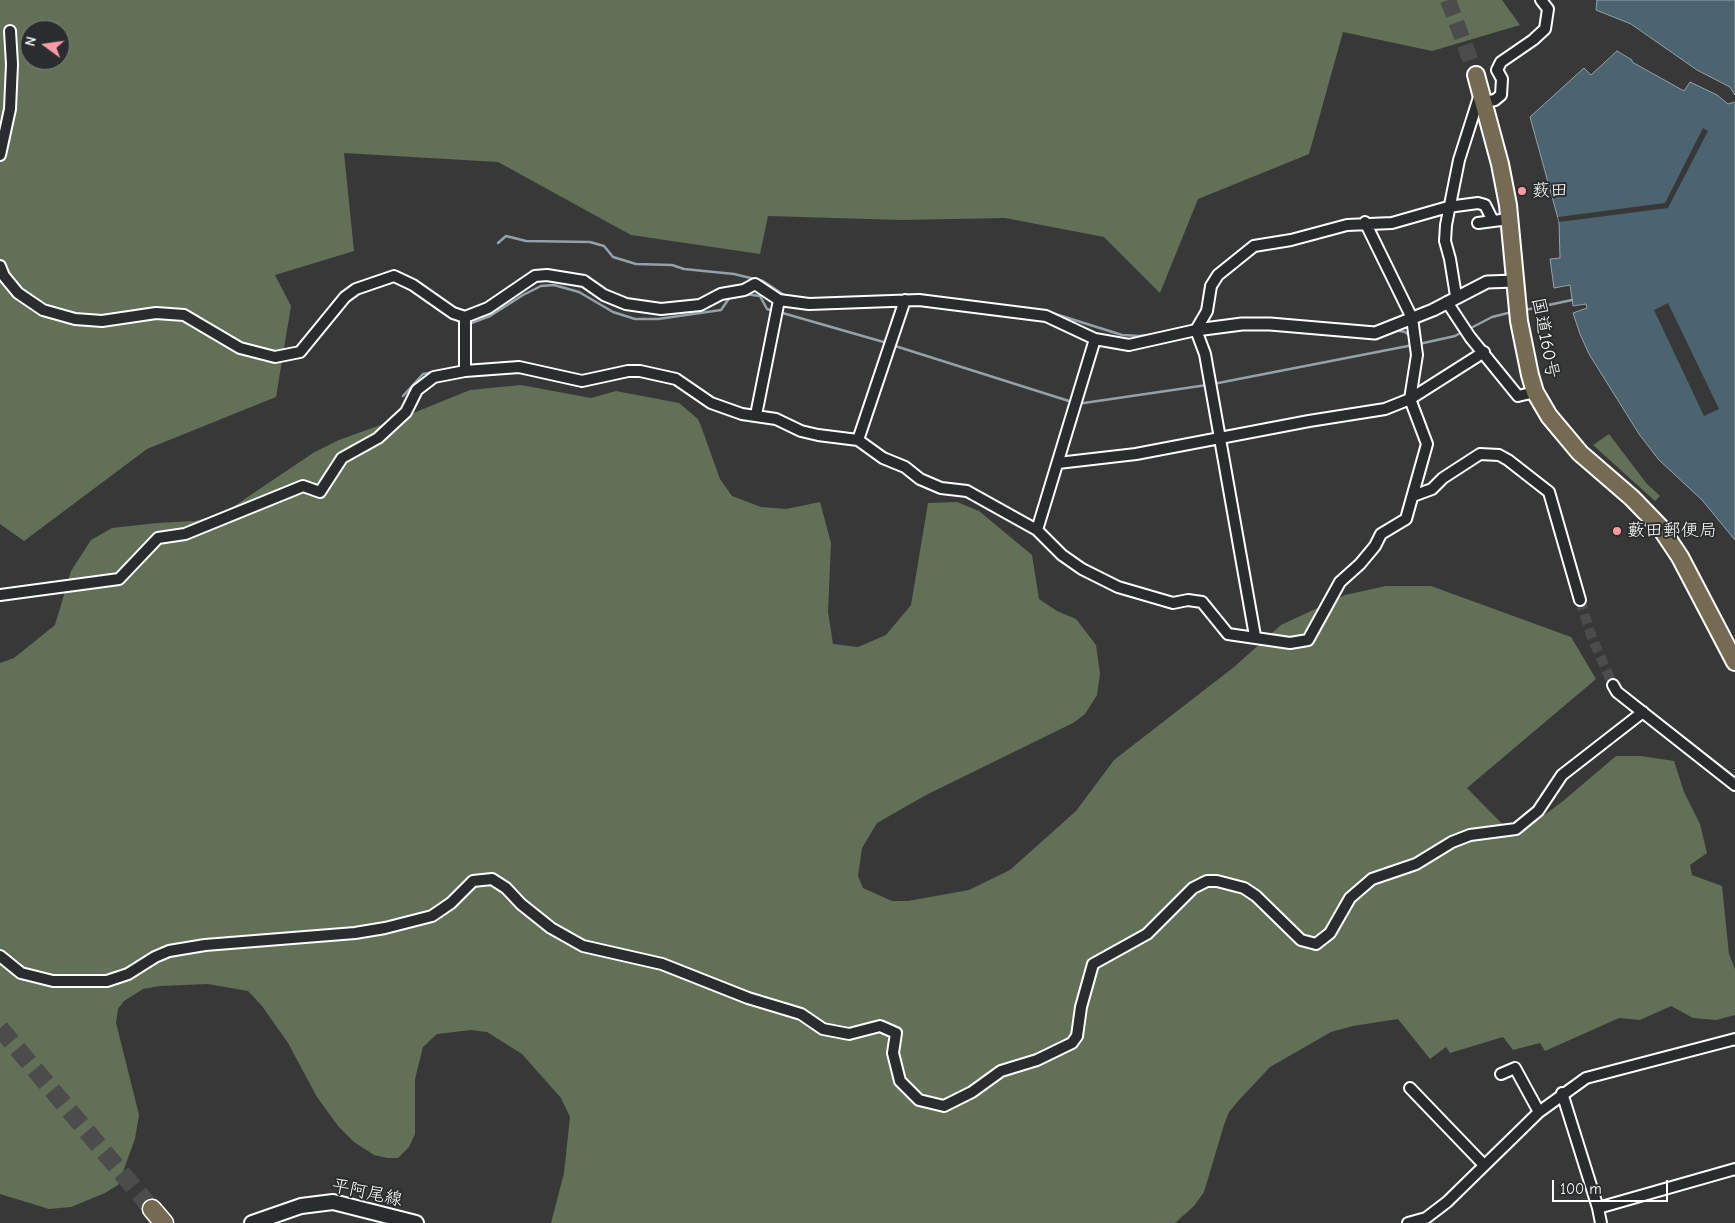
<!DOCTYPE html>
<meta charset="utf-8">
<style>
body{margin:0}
#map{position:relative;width:1735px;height:1223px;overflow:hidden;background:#393839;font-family:"Comic Neue",sans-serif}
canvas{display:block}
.north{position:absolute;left:20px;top:20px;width:50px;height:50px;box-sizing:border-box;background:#2a2d2e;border:1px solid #7f8182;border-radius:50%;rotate:284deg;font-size:14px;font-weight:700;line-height:20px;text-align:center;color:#fff}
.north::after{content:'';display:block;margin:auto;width:18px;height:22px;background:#ff9aa2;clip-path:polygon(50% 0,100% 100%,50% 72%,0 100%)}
.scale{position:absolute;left:1552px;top:1180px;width:116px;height:22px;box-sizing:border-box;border:2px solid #fff;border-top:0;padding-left:6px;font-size:15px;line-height:18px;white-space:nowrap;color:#fff;-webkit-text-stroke:4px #2a2d2e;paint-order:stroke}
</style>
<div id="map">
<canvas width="1735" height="1223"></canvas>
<div class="north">N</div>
<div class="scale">100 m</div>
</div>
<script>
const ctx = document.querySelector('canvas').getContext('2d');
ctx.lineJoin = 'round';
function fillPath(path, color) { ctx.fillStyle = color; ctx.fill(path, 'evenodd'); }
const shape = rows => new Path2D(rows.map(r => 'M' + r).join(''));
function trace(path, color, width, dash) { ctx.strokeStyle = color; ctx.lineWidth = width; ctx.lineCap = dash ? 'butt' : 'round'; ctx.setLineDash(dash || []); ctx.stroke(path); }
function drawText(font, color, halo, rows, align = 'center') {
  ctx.font = font + ' "Comic Neue","Klee One",sans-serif'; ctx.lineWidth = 4; ctx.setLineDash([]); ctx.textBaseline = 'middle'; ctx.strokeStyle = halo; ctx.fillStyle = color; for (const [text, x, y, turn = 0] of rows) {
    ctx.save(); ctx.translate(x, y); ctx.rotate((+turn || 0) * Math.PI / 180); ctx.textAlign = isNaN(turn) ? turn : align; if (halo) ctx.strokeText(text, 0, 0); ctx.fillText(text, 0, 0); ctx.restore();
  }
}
fillPath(shape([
 [0,0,1502,0,1520,25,1432,51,1343,32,1309,154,1198,199,1160,293,1104,237,1005,218,901,220,768,216,760,254,631,235,498,162,344,153,354,251,275,275,291,306,276,397,147,449,24,541,0,524],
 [30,30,60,30,60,60,30,60],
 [521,385,591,398,616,391,679,403,698,419,701,426,720,479,732,496,761,507,786,509,820,502,831,543,828,612,833,644,858,647,886,635,911,605,928,503,957,502,979,511,1032,555,1039,599,1057,611,1076,619,1096,645,1100,674,1097,695,1085,714,1073,723,926,795,877,823,862,848,858,876,863,888,892,901,908,901,969,890,1010,870,1076,811,1114,760,1234,667,1281,625,1345,595,1386,586,1431,586,1571,637,1596,679,1467,788,1515,837,1563,801,1616,756,1641,756,1674,761,1684,792,1700,824,1707,853,1690,865,1692,875,1722,886,1729,954,1735,969,1735,1015,1716,1020,1693,1018,1671,1006,1640,1020,1619,1018,1545,1051,1540,1043,1513,1050,1503,1037,1450,1053,1446,1047,1430,1059,1398,1019,1353,1026,1331,1032,1270,1067,1240,1099,1229,1112,1224,1125,1204,1192,1194,1206,1175,1223,551,1223,564,1173,570,1117,561,1098,522,1054,487,1032,471,1030,437,1034,423,1047,415,1079,415,1134,409,1147,398,1158,387,1158,374,1155,354,1142,338,1126,317,1097,288,1043,262,1006,248,991,208,984,160,986,143,989,124,1001,118,1009,116,1023,139,1115,135,1139,118,1185,105,1193,71,1207,49,1209,0,1194,0,663,14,658,55,625,71,571,91,540,112,528,157,523,195,521,224,513,313,453,339,440,411,414,470,390],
 [1609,434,1647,484,1660,496,1655,501,1593,445]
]), '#627057');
const water = shape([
 [1597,0,1735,0,1735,95,1730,87,1697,70,1631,24,1596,10,1597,0],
 [1617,51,1632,60,1632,62,1684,91,1690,82,1717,95,1728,104,1735,102,1735,540,1702,500,1659,460,1639,434,1589,354,1580,334,1573,313,1587,308,1586,304,1573,306,1570,285,1554,288,1550,259,1560,258,1559,222,1530,117,1584,68,1591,75,1617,51]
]);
fillPath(water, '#4c6370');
trace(water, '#94a1a9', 1);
fillPath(shape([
 [1703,128,1708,131,1668,208,1559,222,1558,217,1665,203],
 [1668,303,1719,409,1704,416,1654,310]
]), '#393839');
trace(shape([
 [498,243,506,236,526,241,590,242,604,246,613,257,636,264,672,265,684,269,734,274,763,281,787,297],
 [745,294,760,296,767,309,774,311],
 [845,298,899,296],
 [964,301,1043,311],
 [1525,310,1572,300],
 [779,312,887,343],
 [1049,312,1122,335,1139,336,1157,334],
 [469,324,490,316,523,295,541,286,554,285,579,292,613,312,635,319,658,319,721,310,730,297],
 [1469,329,1492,317,1512,312],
 [1395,330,1405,332,1410,336],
 [1419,344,1455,336,1464,331],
 [892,345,1072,402],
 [449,369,463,366],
 [1213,384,1413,345],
 [403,396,423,374,434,372],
 [1077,404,1207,385]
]), '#94a1a9', 2.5);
trace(shape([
 [1580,600,1592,638,1613,685]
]), '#4d4c4d', 10, [10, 5]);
trace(shape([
 [1448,0,1476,75]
]), '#4d4c4d', 16, [16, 8]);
trace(shape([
 [0,1028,152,1209]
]), '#4d4c4d', 18, [18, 9]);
const minor = shape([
 [1484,102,1495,100,1501,95,1502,79,1497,70,1501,62,1533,40,1545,29,1548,9,1541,0],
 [0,155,10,109,12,64,10,31],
 [0,266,4,276,18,293,43,310,75,319,102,321,156,313,184,315,240,348,275,357,300,352,345,297,356,289,394,276,413,285,453,313,465,317,488,308,535,276,547,275,584,281,604,295,626,304,661,309,700,305,721,294,744,290,755,284,779,300,809,304,919,300,1046,316,1095,339,1129,345,1196,330],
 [1456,296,1450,259,1445,241,1446,225,1459,160,1480,94],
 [1447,302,1470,337,1518,396,1535,392],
 [465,317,465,371],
 [756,415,779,300],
 [858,440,905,300],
 [1058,463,1136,454,1309,421,1385,409,1410,399,1484,352],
 [1413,496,1432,489,1443,478,1480,454,1499,455,1508,460,1549,492,1580,600],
 [1037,530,1095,339],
 [0,595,119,579,158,538,185,534,303,486,320,492,342,458,378,438,406,412,417,390,434,377,465,371,519,367,582,381,628,371,640,371,676,379,711,403,742,414,776,419,801,431,818,435,858,440,883,458,905,467,920,479,941,488,967,491,1037,530,1062,555,1082,569,1118,587,1173,603,1188,600,1202,602,1228,634,1290,643,1308,640,1340,582,1360,564,1375,546,1381,534,1406,519,1427,444,1410,399,1417,355,1412,318,1365,222],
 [1255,636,1205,354,1196,330,1207,311,1211,286,1218,275,1254,246,1291,240,1347,225,1392,223,1448,207,1478,203,1485,205,1493,221,1478,223,1509,219],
 [1613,685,1617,692,1735,785],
 [0,956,21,973,53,981,107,981,128,974,155,957,169,951,205,945,355,933,385,928,432,916,451,903,473,881,492,879,506,888,521,904,551,928,583,946,662,964,748,998,801,1014,823,1029,849,1034,880,1026,896,1033,893,1053,900,1081,919,1100,944,1106,972,1092,1001,1071,1037,1060,1072,1043,1077,1036,1081,1007,1093,964,1147,934,1193,888,1207,881,1217,881,1244,888,1256,896,1301,940,1316,944,1330,933,1350,898,1372,879,1416,864,1452,842,1470,835,1516,829,1538,811,1562,775,1643,712],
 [1501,1074,1515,1068,1539,1112],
 [1410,1088,1484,1165],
 [1562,1093,1598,1208,1601,1223],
 [1598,1208,1735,1169],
 [1408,1223,1426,1218,1447,1202,1539,1112,1586,1078,1735,1039]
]);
const tertiary = shape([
 [1196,330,1242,324,1270,324,1375,333,1433,310,1487,282,1515,281]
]);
const secondary = shape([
 [252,1223,301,1206,333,1202,416,1223]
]);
const trunk = shape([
 [1476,75,1500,164,1508,205,1519,321,1530,375,1535,392,1549,416,1580,453,1632,498,1660,527,1680,557,1735,662]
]);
const motorway = shape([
 [152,1209,164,1223]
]);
trace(minor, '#fff', 14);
trace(tertiary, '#fff', 15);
trace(secondary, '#fff', 18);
trace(trunk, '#fff', 20);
trace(motorway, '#fff', 21);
trace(minor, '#2a2d2e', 10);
trace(tertiary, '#2a2d2e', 11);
trace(secondary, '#2a2d2e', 14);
trace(trunk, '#746b52', 16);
trace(motorway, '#746b52', 18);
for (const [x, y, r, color] of [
 [1522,191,5,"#ff9aa2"],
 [1617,531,5,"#ff9aa2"]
]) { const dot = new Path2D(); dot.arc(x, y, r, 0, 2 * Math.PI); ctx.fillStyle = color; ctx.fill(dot); trace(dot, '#2a2d2e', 2); }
drawText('18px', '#fff', '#2a2d2e', [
 ["薮田",1532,191],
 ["藪田郵便局",1627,531]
], 'left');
drawText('18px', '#fff', '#2a2d2e', [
 ["国道160号",1545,338,79],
 ["平阿尾線",367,1193,12]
]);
</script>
